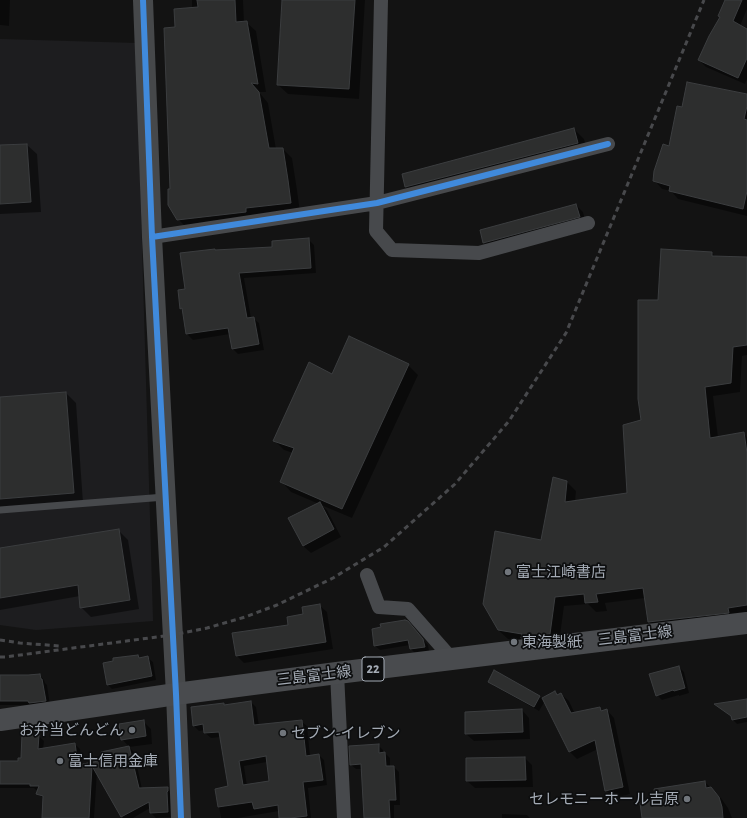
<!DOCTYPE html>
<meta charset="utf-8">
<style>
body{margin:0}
canvas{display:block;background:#131313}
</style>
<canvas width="747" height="818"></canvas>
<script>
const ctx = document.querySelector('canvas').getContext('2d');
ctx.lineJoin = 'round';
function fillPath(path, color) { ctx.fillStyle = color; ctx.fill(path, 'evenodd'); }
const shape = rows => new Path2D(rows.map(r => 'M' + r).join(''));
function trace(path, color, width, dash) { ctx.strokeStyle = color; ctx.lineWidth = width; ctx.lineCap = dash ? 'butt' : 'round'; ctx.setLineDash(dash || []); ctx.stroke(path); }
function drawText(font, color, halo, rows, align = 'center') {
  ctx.font = font + ' "Alegreya Sans","Noto Sans JP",sans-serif'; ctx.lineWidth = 3.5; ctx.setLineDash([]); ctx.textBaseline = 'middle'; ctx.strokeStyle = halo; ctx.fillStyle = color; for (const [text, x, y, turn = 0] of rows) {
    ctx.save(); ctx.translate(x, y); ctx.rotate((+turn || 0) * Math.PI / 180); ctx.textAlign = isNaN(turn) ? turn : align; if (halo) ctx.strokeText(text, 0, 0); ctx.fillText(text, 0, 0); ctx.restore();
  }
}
fillPath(shape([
 [0,39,136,43,153,621,36,630,0,625]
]), '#1d1d1f');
fillPath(shape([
 [0,0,10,0,9,26,0,25],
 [192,0,243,0,244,22,246,22,256,31,266,92,259,92,268,103,276,149,283,149,292,158,297,190,300,212,187,228,178,219,171,190,176,28,192,9],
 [283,0,365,0,359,99,288,94,278,85],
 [726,0,747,0,747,9,740,26,747,31,747,79,745,84,706,67,699,60,721,18],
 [747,95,747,216,678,199,671,191,662,189,654,180,670,148,683,108],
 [574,129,584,139,588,153,416,196,406,186],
 [27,145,37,154,41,212,0,214,0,146],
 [576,205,583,212,586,224,492,250,484,242],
 [308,239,314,245,316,273,244,278,251,318,253,318,259,323,264,350,238,354,233,349,230,334,193,340,187,334,183,311,181,308,186,290,216,251,273,248],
 [712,253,716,257,747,258,747,355,742,356,740,392,713,396,718,437,743,433,747,437,747,616,658,630,649,621,645,598,605,603,607,611,596,612,588,604,564,606,559,643,528,643,508,639,498,630,541,541,566,481,576,491,575,502,628,494,642,421,659,301],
 [408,365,418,375,352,518,321,505,327,510,341,537,311,553,303,546,319,504,291,492,282,482,293,453,284,450,275,441,333,375],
 [66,393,76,403,83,503,0,509,0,398],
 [119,531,128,540,139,609,91,617,81,607,80,596,0,610,0,549],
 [319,605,327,612,333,649,244,663,237,656,233,634,289,625],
 [411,627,428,645,429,651,416,654,411,649,410,645,380,650,375,646],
 [138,656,141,659,148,658,153,662,156,680,112,689,107,684],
 [679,667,684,672,689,693,679,696,679,695,662,700,657,695],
 [494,671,540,697,542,699,555,693,558,696,561,694,569,701,575,714,600,708,602,711,607,710,614,718,630,794,614,798,606,790,598,749,577,759,570,752,545,701,539,711,494,686,489,681],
 [40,675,44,680,45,683,47,685,50,705,0,705,0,684],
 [747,700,747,722,737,724,733,720,732,717,716,705],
 [251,702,256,707,259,726,301,721,307,726,310,756,319,755,324,760,327,785,308,788,311,818,280,818,279,811,238,818,221,818,216,789,229,787,221,737,211,738,205,733,205,730,199,731,193,725,225,706],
 [267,762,270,782,247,786,244,766],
 [522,710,529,718,530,739,474,741,466,734],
 [143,721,151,729,152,744,129,747,122,739],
 [39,736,44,741,43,749,75,744,80,749,82,765,104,760,129,747,134,752,142,789,168,788,173,793,173,817,156,818,151,813,150,808,133,818,123,818,97,772,94,818,43,818,44,799,38,794,39,790,36,790,34,788,0,788,0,762,19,762],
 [378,745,383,750,383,754,385,753,390,758,390,767,394,767,399,772,400,805,394,805,394,818,365,818,363,769,356,769,351,765],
 [525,758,532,765,533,787,475,788,467,781,467,759],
 [705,782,721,798,728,808,732,818,643,818,657,801],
 [502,814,527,815,530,818,502,818]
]), '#0007');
const building = shape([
 [197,0,235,0,236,22,247,21,258,84,251,83,259,92,269,148,283,148,288,180,291,203,246,208,246,212,177,220,168,205,168,189,170,189,164,28,175,27,174,9,198,7,197,0],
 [282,0,355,0,349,89,277,85,282,0],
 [725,0,742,0,733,21,747,29,747,58,738,78,698,60,709,36,720,17,718,16,725,0],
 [687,82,747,94,747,106,744,119,747,120,747,191,743,209,669,191,670,186,653,181,654,171,663,144,669,146,677,106,682,107,687,82],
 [574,128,578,143,405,187,402,174,574,128],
 [27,144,31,202,0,204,0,145,27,144],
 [576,204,580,217,483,243,480,230,576,204],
 [309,238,311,268,239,273,247,318,254,317,259,344,232,349,228,328,186,334,182,308,180,309,178,290,185,289,180,253,215,249,215,250,272,247,272,241,309,238],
 [661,249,712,252,712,256,747,257,747,345,733,347,731,383,705,387,710,438,744,432,747,453,747,605,728,608,729,613,648,622,643,588,596,594,598,602,585,603,584,594,555,597,550,634,521,638,522,634,498,630,483,604,495,531,541,540,553,477,567,481,565,502,627,493,623,425,641,420,638,399,638,300,658,300,661,249],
 [349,336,409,364,342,509,280,482,294,448,273,441,309,362,332,374,349,336],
 [66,392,74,493,0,499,0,397,66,392],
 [320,502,334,529,303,546,288,518,320,502],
 [119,529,130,600,80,608,78,585,0,598,0,548,119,529],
 [320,604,326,642,236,656,232,633,288,625,287,617,303,614,302,607,320,604],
 [405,620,408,621,423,639,425,647,410,649,408,640,374,646,372,629,381,627,380,624,405,620],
 [138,655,139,658,148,656,152,676,107,685,103,663,113,661,113,658,138,655],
 [679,666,685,688,674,691,673,690,656,696,649,674,679,666],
 [494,670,540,696,534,707,488,682,494,670],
 [40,674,41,679,42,679,46,701,29,703,28,701,0,701,0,675,28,675,40,674],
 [555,691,557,695,561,693,571,713,600,707,601,711,607,709,623,787,605,791,595,740,569,752,542,698,555,691],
 [747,699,747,717,732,720,731,716,714,704,747,699],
 [251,701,254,725,302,720,306,756,319,754,323,780,303,782,307,816,290,818,279,818,278,805,254,809,252,802,218,807,215,789,228,786,219,732,204,733,203,724,193,726,191,707,224,703,224,705,251,701],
 [266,756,269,781,243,785,239,761,266,756],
 [522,709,523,732,465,734,465,712,522,709],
 [144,720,146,736,121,740,119,724,144,720],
 [22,734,39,735,38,749,75,743,78,765,103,760,101,752,129,746,139,788,168,787,168,791,167,792,168,812,150,813,149,802,121,817,92,766,89,818,42,818,43,796,36,794,39,786,30,786,30,784,0,784,0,761,18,761,18,758,21,758,22,734],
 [379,744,379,753,385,752,386,766,394,766,396,800,389,800,390,818,364,818,361,764,350,765,349,746,379,744],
 [525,757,526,780,466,781,466,758,525,757],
 [705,781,706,788,711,787,719,797,722,807,723,818,642,818,640,803,656,800,654,789,705,781]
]);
fillPath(building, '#2d2e2e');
trace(building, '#3b3d3f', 1);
trace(shape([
 [0,510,165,497]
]), '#47494c', 7);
trace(shape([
 [381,0,376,231,392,250,479,253,588,223],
 [152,237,377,203,608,144],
 [367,575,379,607,408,609,452,659],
 [337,673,344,818]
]), '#47494c', 14);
trace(shape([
 [143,0,152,237,176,694,181,818]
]), '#46484a', 20);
trace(shape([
 [0,720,176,694,337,673,747,623]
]), '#494b4e', 22);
trace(shape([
 [0,640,20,643,60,646],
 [0,657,5,657,172,635,207,628,245,617,277,605,333,578,384,547,455,484,509,421,566,333,704,0]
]), '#48494c', 3, [5, 4]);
trace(shape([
 [143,0,152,237,176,694,181,818],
 [152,237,377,203,608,144]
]), '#408adc', 6);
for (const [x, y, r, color] of [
 [508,572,4,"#71767c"],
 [514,642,4,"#71767c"],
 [132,730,4,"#71767c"],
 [283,733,4,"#71767c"],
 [60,761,4,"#71767c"],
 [687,799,4,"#71767c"]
]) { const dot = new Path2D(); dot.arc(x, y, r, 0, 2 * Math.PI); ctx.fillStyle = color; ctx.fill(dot); trace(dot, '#0d0e0f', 1.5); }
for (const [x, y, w] of [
 [373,669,22]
]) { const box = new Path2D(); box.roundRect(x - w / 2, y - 12, w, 24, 3); ctx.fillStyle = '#0d0e0f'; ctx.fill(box); trace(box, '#a4abb5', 1); }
drawText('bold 14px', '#a4abb5', null, [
 ["22",373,669]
]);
drawText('15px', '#a4abb5', '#0d0e0f', [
 ["富士江崎書店",516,572],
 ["東海製紙",522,642],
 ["お弁当どんどん",124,730,"right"],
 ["セブン-イレブン",291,733],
 ["富士信用金庫",68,761],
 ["セレモニーホール吉原",679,799,"right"]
], 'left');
drawText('15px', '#a4abb5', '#0d0e0f', [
 ["三島富士線",635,636,-7],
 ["三島富士線",314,676,-7]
]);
</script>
